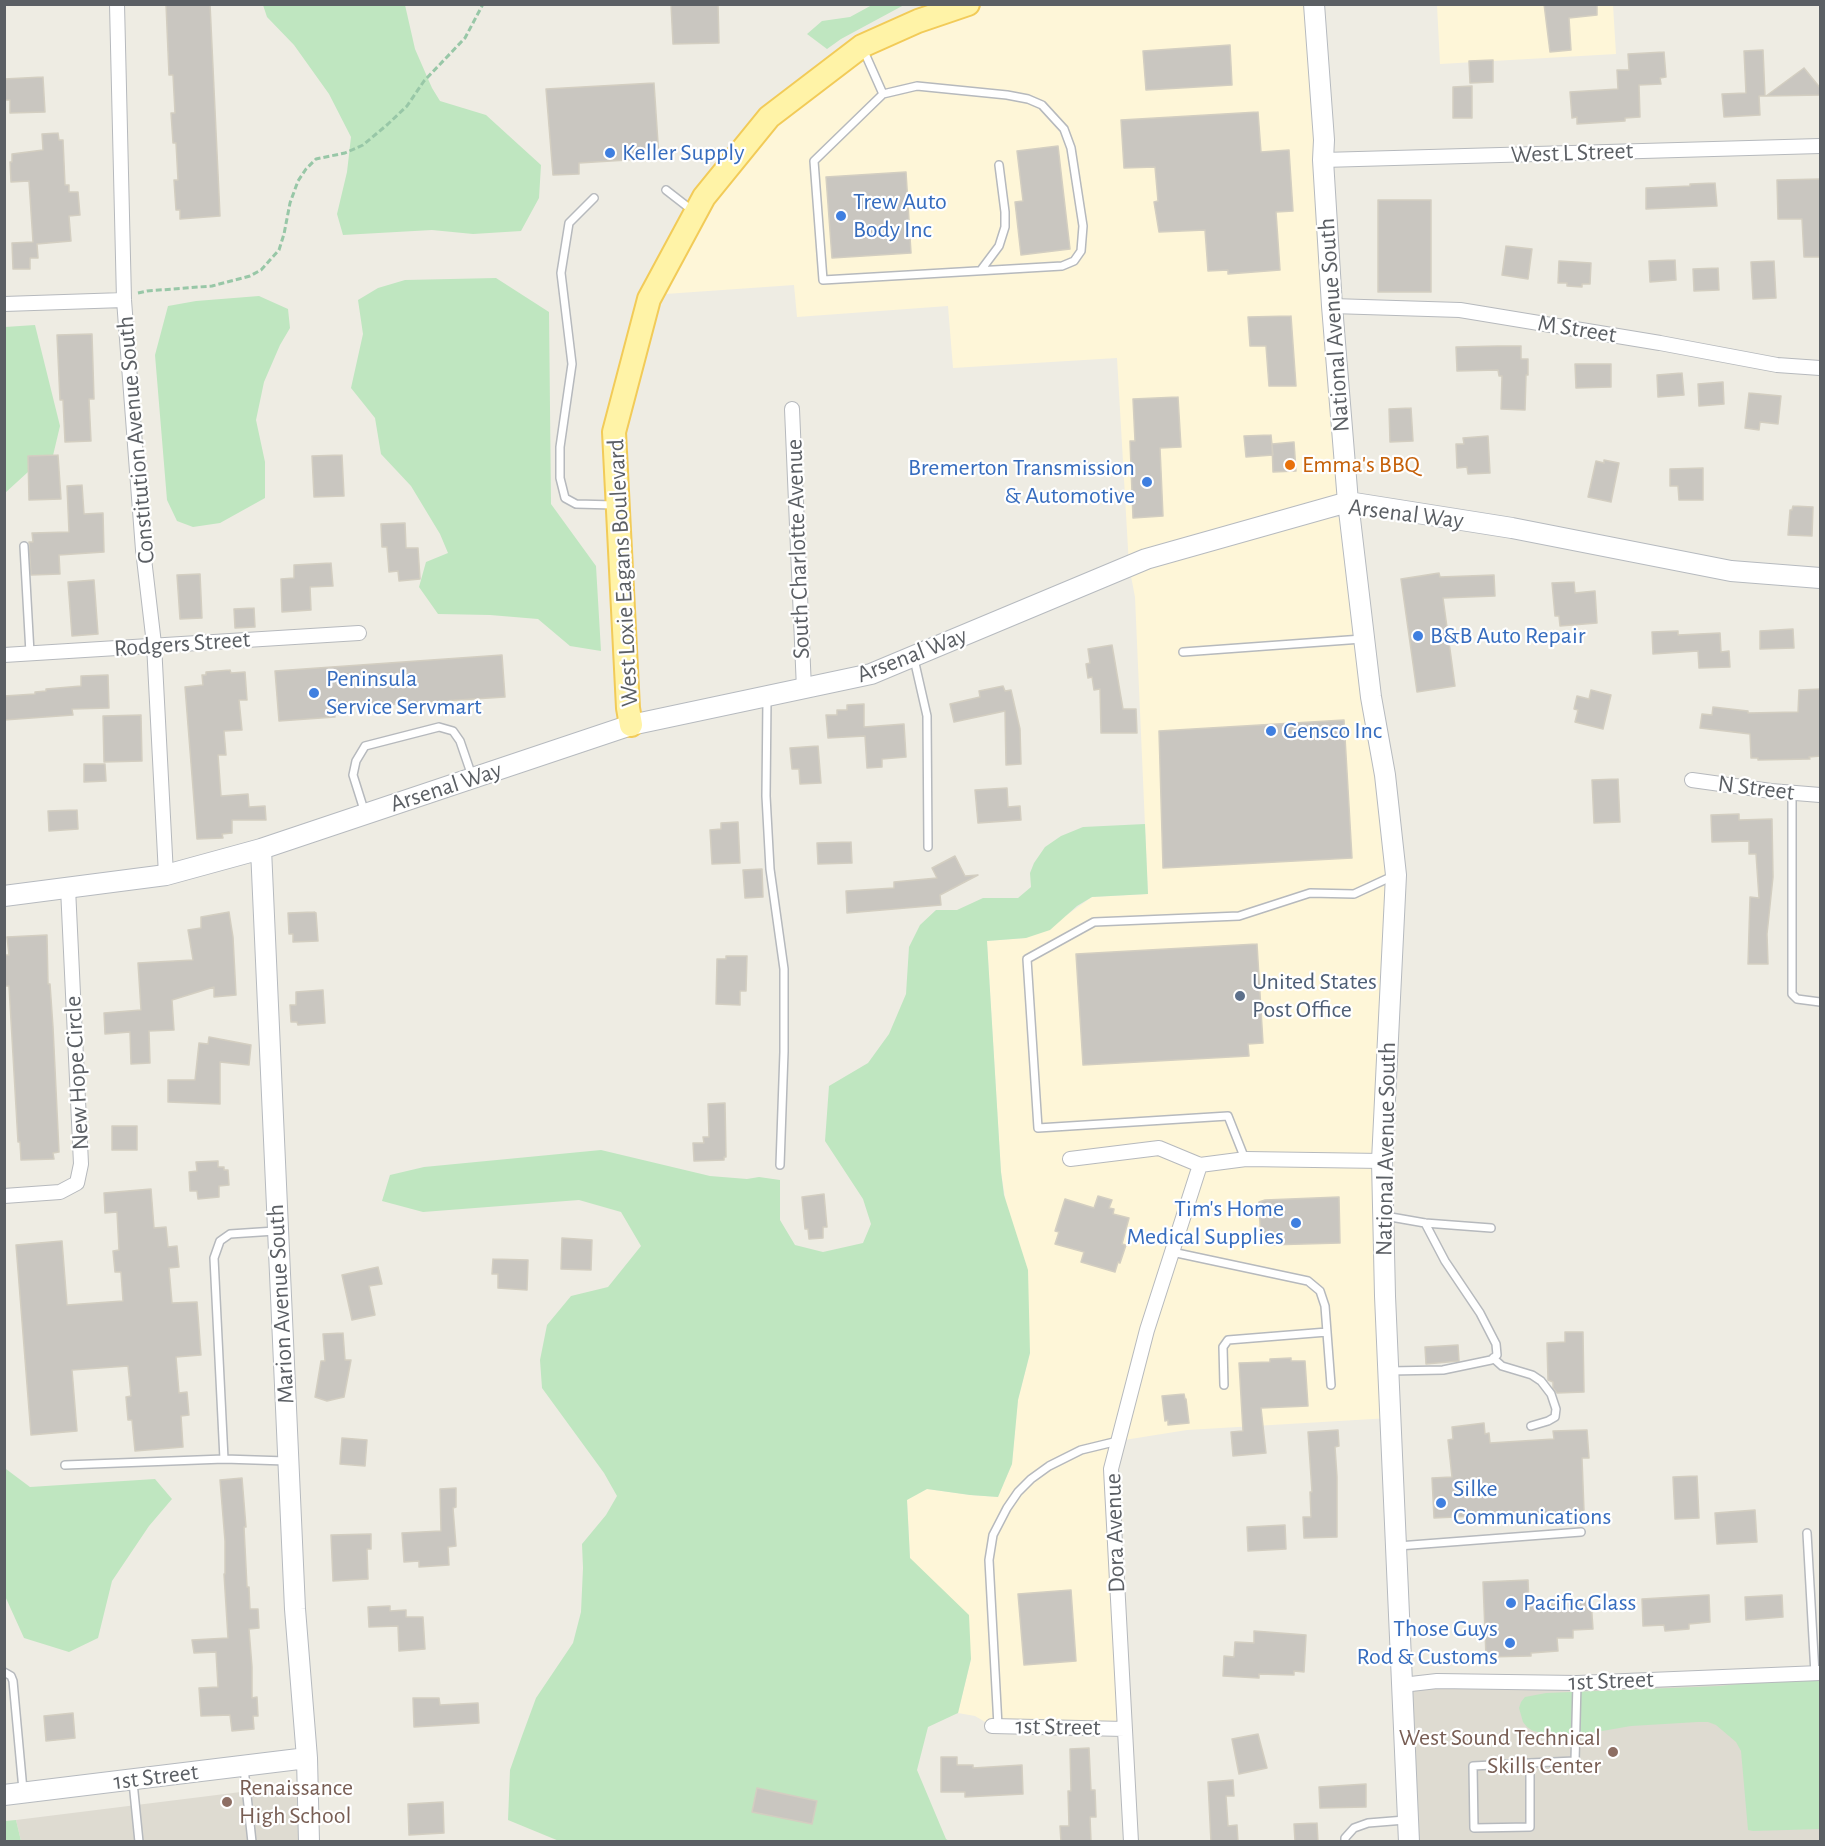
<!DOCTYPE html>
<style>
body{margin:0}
#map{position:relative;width:1825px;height:1846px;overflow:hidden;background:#eeece3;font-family:"Alegreya Sans",sans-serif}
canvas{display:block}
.frame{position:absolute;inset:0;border:6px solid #5b5f64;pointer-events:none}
</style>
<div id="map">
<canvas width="1825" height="1846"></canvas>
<div class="frame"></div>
</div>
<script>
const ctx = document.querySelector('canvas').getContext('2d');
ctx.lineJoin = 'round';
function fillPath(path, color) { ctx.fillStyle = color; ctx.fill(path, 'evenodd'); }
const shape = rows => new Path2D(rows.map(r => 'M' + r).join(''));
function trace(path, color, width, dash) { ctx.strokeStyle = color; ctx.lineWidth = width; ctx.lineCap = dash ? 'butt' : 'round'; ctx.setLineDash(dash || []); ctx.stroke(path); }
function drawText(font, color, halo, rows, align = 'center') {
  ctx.font = font + ' "Alegreya Sans",sans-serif'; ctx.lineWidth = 4.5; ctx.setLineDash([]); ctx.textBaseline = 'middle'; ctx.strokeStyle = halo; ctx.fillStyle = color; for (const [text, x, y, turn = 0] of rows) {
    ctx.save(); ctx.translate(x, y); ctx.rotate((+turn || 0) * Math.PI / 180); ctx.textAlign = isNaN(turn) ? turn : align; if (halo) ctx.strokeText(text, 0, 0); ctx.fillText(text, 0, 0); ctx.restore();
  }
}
fillPath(shape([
 [971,4,1314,5,1341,498,1273,524,1340,517,1386,788,1390,1418,1187,1430,1118,1441,1112,1464,1125,1729,992,1726,975,1716,958,1713,971,1659,910,1558,907,1499,927,1489,970,1495,998,1497,1012,1464,1018,1400,1030,1353,1001,1172,987,941,1026,938,1064,917,1092,897,1148,894,1135,597,1129,566,1117,358,953,368,948,306,797,317,794,285,651,295,768,118,859,48],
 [1437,5,1613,5,1616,54,1440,64]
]), '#fef6d8');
fillPath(shape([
 [1820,1673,1820,1841,1409,1841,1402,1685],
 [297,1785,299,1841,21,1841,16,1820]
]), '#dedbd1');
fillPath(shape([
 [263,5,405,5,415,49,432,88,440,101,486,115,541,165,539,198,521,231,473,234,432,230,343,235,337,214,347,172,351,137,329,94,294,45,267,17],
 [872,5,904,5,841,39,827,49,807,34,822,21,850,17],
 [496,278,549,312,551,504,596,566,601,651,570,646,538,619,490,615,438,614,419,587,426,562,448,553,440,534,411,486,381,454,375,418,351,388,363,334,358,300,378,288,405,280],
 [259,296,288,309,290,328,280,345,264,382,256,420,265,462,265,498,220,523,193,527,177,521,167,500,155,355,168,306,196,301],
 [35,325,60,426,51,464,28,472,5,493,5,327],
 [1145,824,1148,894,1092,897,1077,906,1050,930,1026,938,987,941,1001,1172,1004,1195,1028,1270,1030,1353,1018,1400,1012,1464,998,1497,970,1495,927,1489,907,1500,910,1558,969,1615,971,1659,958,1713,928,1727,917,1770,946,1839,949,1841,559,1841,508,1820,510,1770,522,1736,536,1698,573,1643,581,1612,583,1568,582,1544,606,1515,617,1496,604,1473,542,1388,540,1360,547,1325,571,1296,608,1287,641,1246,621,1212,579,1200,423,1212,382,1201,390,1175,424,1167,601,1150,710,1176,747,1179,759,1177,780,1180,780,1220,795,1245,823,1252,863,1243,871,1224,863,1199,825,1141,829,1086,868,1063,889,1034,906,994,909,947,920,925,936,910,957,910,983,898,1018,898,1031,887,1030,873,1034,863,1045,847,1061,836,1083,827],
 [5,1457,6,1469,30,1487,155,1479,172,1499,149,1526,112,1581,98,1638,69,1652,24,1638,5,1596],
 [1820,1679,1820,1829,1753,1831,1748,1830,1741,1751,1736,1742,1716,1725,1708,1722,1698,1722,1631,1726,1585,1734,1543,1733,1533,1731,1527,1727,1523,1722,1519,1708,1521,1702,1525,1697,1546,1693,1720,1686,1776,1680],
 [16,1820,21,1841,5,1841,5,1821]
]), '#bfe6c0');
const building = shape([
 [166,4,210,4,220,216,180,219,180,210,176,210,174,180,178,180,176,143,173,143,171,113,175,113,173,75,169,75,166,4],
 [671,4,718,4,719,43,673,44,671,4],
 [1544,4,1597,4,1597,15,1569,18,1571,50,1550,52,1544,4],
 [1230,45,1232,85,1146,90,1143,51,1230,45],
 [1763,50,1765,96,1759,96,1760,115,1724,117,1722,94,1746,93,1744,51,1763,50],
 [1664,52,1666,77,1660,78,1661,84,1639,85,1640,117,1625,118,1625,121,1577,124,1577,117,1572,118,1570,92,1618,89,1617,70,1629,70,1628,54,1664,52],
 [1493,60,1493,82,1470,83,1469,61,1493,60],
 [1804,68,1821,89,1821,95,1766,96,1804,68],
 [43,77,45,112,10,113,10,100,4,100,4,79,43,77],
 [654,83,659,158,579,163,579,174,553,175,546,89,654,83],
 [1472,86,1472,118,1453,118,1453,87,1472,86],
 [1258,112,1261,152,1289,150,1293,211,1276,212,1280,270,1228,274,1228,270,1208,271,1205,230,1159,232,1154,202,1158,201,1155,167,1124,168,1121,120,1258,112],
 [58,133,59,140,63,140,65,185,69,185,69,192,78,192,80,215,69,216,71,241,37,244,38,258,30,258,30,269,13,269,12,243,33,242,29,181,11,182,10,162,12,162,12,154,43,150,42,134,58,133],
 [1058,146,1070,249,1021,255,1015,202,1023,201,1017,151,1058,146],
 [906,172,911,253,832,258,826,177,906,172],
 [1821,179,1821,257,1804,257,1802,219,1778,219,1777,180,1821,179],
 [1715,183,1717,206,1646,209,1646,188,1690,186,1690,184,1715,183],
 [1378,200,1431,200,1431,292,1378,292,1378,200],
 [1506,246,1532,249,1528,279,1502,275,1506,246],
 [1675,260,1676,280,1650,282,1649,261,1675,260],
 [1559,261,1591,263,1590,284,1582,284,1582,287,1567,286,1567,283,1558,283,1559,261],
 [1774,261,1776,298,1753,299,1751,262,1774,261],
 [1718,268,1719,290,1694,291,1693,269,1718,268],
 [1291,316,1296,386,1269,386,1266,346,1250,346,1248,317,1291,316],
 [92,334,94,399,89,399,91,441,65,442,63,400,60,400,57,335,92,334],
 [1498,346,1521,346,1521,359,1528,359,1528,375,1526,375,1525,410,1501,409,1502,376,1499,376,1498,370,1457,371,1456,347,1498,346],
 [1575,364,1611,364,1611,387,1576,388,1575,364],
 [1682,373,1684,395,1658,397,1657,375,1682,373],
 [1723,382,1724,404,1699,406,1698,384,1723,382],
 [1749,393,1781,396,1778,424,1760,422,1759,430,1745,428,1749,393],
 [1178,397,1181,447,1160,448,1163,516,1133,518,1130,441,1135,441,1133,399,1178,397],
 [1411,408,1413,441,1390,442,1389,409,1411,408],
 [1271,435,1273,455,1246,457,1244,436,1271,435],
 [1488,436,1490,473,1468,474,1467,467,1457,468,1456,444,1464,444,1463,438,1488,436],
 [1294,442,1296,471,1273,472,1272,444,1294,442],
 [58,455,61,499,29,500,28,456,58,455],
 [342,455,344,496,314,497,312,456,342,455],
 [1604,460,1619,463,1611,502,1588,497,1596,461,1604,463,1604,460],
 [1703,468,1703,500,1679,500,1678,486,1670,486,1670,469,1703,468],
 [82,485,84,514,103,513,104,552,59,555,60,574,31,575,29,542,33,542,32,533,69,532,67,486,82,485],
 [1793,506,1813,507,1812,536,1788,535,1790,510,1792,510,1793,506],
 [405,523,406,548,418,548,420,579,399,581,398,571,389,572,387,547,382,547,381,524,405,523],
 [331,563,333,586,310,587,311,610,282,612,281,579,294,578,294,565,331,563],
 [1439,573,1440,577,1494,575,1495,596,1443,598,1455,686,1417,692,1401,579,1439,573],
 [200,574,202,618,180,619,177,575,200,574],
 [94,580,98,634,72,636,68,582,94,580],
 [1574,582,1575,593,1595,591,1597,623,1560,626,1559,616,1555,616,1552,583,1574,582],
 [254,608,255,627,235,628,234,609,254,608],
 [1793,629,1794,648,1760,649,1760,631,1793,629],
 [1678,631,1678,635,1720,633,1721,652,1729,651,1730,667,1699,668,1698,651,1653,654,1652,632,1678,631],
 [1112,645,1123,709,1136,709,1137,733,1101,733,1100,689,1094,690,1092,677,1088,678,1086,664,1090,663,1088,649,1112,645],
 [502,655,505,697,334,708,335,717,279,721,275,671,502,655],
 [230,670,231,673,245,672,247,700,239,700,242,730,224,731,226,755,218,755,221,796,248,794,249,807,265,806,266,820,232,820,232,833,222,834,223,838,197,839,185,687,203,685,202,675,206,675,206,672,230,670],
 [108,675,109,708,72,709,73,715,4,720,4,696,35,694,35,692,46,691,46,689,81,686,81,676,108,675],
 [1003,686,1005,691,1011,690,1020,729,1021,764,1006,765,1005,711,954,722,950,704,980,697,979,691,1003,686],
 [1821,689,1821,756,1809,757,1810,759,1758,760,1758,758,1751,758,1750,734,1700,728,1702,714,1712,715,1713,707,1748,711,1748,713,1798,712,1799,690,1821,689],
 [1591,690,1611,695,1603,729,1575,722,1578,710,1574,709,1577,696,1589,699,1591,690],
 [864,704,864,727,904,724,906,757,882,759,882,767,867,768,865,736,828,738,826,715,837,715,837,710,847,710,847,705,864,704],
 [141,715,142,761,104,762,103,716,141,715],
 [1344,720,1352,858,1163,868,1159,731,1344,720],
 [818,746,821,783,800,784,799,769,792,769,790,748,818,746],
 [84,764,105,764,106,781,84,782,84,764],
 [1618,779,1620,822,1594,823,1592,780,1618,779],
 [1007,788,1008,807,1020,806,1021,820,978,823,975,790,1007,788],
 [77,810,78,829,49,831,48,811,77,810],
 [1739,814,1739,820,1772,819,1773,877,1767,934,1768,964,1748,964,1750,897,1759,898,1756,854,1749,854,1749,841,1712,842,1711,815,1739,814],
 [738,822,740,863,712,864,710,830,721,829,721,823,738,822],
 [851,842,852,863,818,864,817,843,851,842],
 [955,856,965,876,978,875,940,895,941,905,847,913,846,891,894,888,894,882,937,878,932,868,955,856],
 [762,869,763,897,745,898,743,870,762,869],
 [229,912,233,937,236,995,214,997,214,987,172,1000,174,1030,149,1031,150,1063,131,1064,130,1032,105,1034,104,1013,141,1010,138,963,193,960,188,930,201,928,201,917,229,912],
 [314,912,316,913,318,941,293,942,293,934,289,934,288,913,314,912],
 [47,935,48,984,50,984,53,1027,59,1152,53,1153,54,1159,21,1160,20,1142,18,1142,9,986,4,986,4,955,9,955,7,937,47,935],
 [1257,944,1263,1043,1248,1044,1249,1056,1083,1065,1076,954,1257,944],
 [726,956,747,956,746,991,740,991,740,1005,716,1004,717,959,726,959,726,956],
 [323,990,325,1023,298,1025,297,1022,291,1022,290,1005,296,1005,296,992,323,990],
 [209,1037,251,1045,249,1065,220,1062,220,1104,168,1102,168,1080,195,1080,199,1043,208,1044,209,1037],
 [725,1103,726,1157,724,1157,724,1160,694,1161,693,1143,704,1143,703,1137,709,1137,708,1104,725,1103],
 [112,1126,137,1126,137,1150,112,1150,112,1126],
 [218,1161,218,1167,224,1167,224,1170,228,1170,229,1185,219,1186,219,1197,198,1199,197,1191,190,1191,189,1172,197,1171,196,1162,218,1161],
 [151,1189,154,1228,166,1227,168,1247,177,1246,179,1267,169,1268,172,1303,197,1302,201,1355,176,1357,179,1393,187,1392,189,1415,181,1416,183,1447,135,1451,132,1420,128,1420,126,1397,131,1396,128,1366,72,1370,77,1431,31,1435,16,1245,62,1241,67,1305,123,1301,121,1272,115,1272,113,1251,119,1250,117,1212,105,1213,104,1193,151,1189],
 [824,1194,827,1227,823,1227,823,1238,809,1239,808,1229,805,1229,802,1197,824,1194],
 [1098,1196,1112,1200,1109,1208,1114,1209,1113,1214,1129,1218,1122,1244,1126,1245,1120,1263,1118,1262,1115,1272,1081,1262,1084,1252,1055,1244,1059,1232,1055,1231,1065,1199,1094,1208,1098,1196],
 [1339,1197,1340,1243,1267,1245,1266,1243,1261,1243,1259,1202,1265,1200,1339,1197],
 [562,1238,592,1240,591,1270,561,1269,562,1238],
 [493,1259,528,1260,527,1290,498,1288,498,1274,492,1274,493,1259],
 [378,1267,382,1284,369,1286,375,1315,352,1320,342,1275,378,1267],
 [1565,1332,1583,1332,1584,1392,1557,1393,1553,1388,1553,1382,1548,1380,1547,1343,1565,1342,1565,1332],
 [343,1333,345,1360,351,1360,344,1397,327,1401,315,1397,321,1361,325,1361,323,1334,343,1333],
 [1458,1345,1459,1361,1426,1364,1425,1347,1458,1345],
 [1291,1358,1291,1361,1305,1361,1308,1406,1261,1408,1266,1453,1233,1456,1231,1432,1243,1431,1239,1363,1270,1362,1270,1359,1291,1358],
 [1184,1394,1185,1399,1186,1399,1189,1423,1168,1425,1168,1420,1165,1421,1162,1396,1184,1394],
 [1484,1423,1485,1434,1489,1433,1490,1443,1554,1439,1553,1431,1587,1430,1589,1458,1582,1458,1584,1511,1434,1518,1432,1478,1452,1477,1448,1440,1453,1439,1452,1427,1484,1423],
 [1338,1430,1339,1446,1335,1447,1337,1477,1337,1537,1304,1538,1303,1517,1311,1517,1310,1492,1312,1492,1308,1432,1338,1430],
 [342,1438,367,1440,365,1466,340,1464,342,1438],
 [1697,1476,1699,1518,1675,1519,1673,1477,1697,1476],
 [242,1478,246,1527,244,1527,247,1587,249,1587,250,1609,258,1609,259,1628,249,1629,252,1667,252,1698,257,1697,258,1716,253,1716,254,1729,232,1731,230,1715,201,1716,199,1688,218,1687,216,1652,194,1653,192,1640,228,1638,224,1574,225,1574,225,1541,220,1480,242,1478],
 [456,1488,456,1507,453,1508,456,1546,448,1547,449,1565,419,1567,419,1561,404,1562,402,1533,441,1531,440,1489,456,1488],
 [1755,1510,1757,1542,1717,1544,1715,1513,1755,1510],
 [1285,1525,1286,1549,1248,1551,1247,1527,1285,1525],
 [371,1534,371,1549,367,1549,368,1579,333,1581,331,1535,371,1534],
 [1528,1580,1529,1604,1591,1600,1593,1629,1573,1630,1573,1638,1557,1638,1558,1651,1531,1653,1531,1656,1486,1657,1483,1582,1528,1580],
 [1071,1590,1076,1661,1024,1665,1018,1594,1071,1590],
 [1709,1595,1710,1622,1689,1624,1689,1629,1665,1631,1664,1625,1643,1626,1642,1599,1709,1595],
 [1782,1595,1783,1617,1746,1620,1745,1597,1782,1595],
 [390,1606,390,1611,406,1610,406,1617,423,1617,425,1649,399,1651,398,1626,369,1627,368,1607,390,1606],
 [1254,1631,1306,1635,1304,1672,1294,1671,1294,1675,1259,1674,1259,1678,1223,1676,1224,1656,1234,1657,1235,1642,1254,1643,1254,1631],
 [413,1698,439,1698,440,1705,478,1703,479,1723,414,1727,413,1698],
 [73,1713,75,1738,46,1741,44,1716,73,1713],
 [1258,1734,1267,1768,1239,1774,1232,1739,1258,1734],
 [1089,1748,1091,1790,1095,1790,1096,1817,1090,1817,1091,1842,1061,1842,1060,1826,1069,1826,1068,1791,1071,1791,1070,1749,1089,1748],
 [941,1757,957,1757,957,1765,973,1765,973,1768,1022,1765,1023,1794,965,1797,965,1792,941,1792,941,1757],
 [1233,1780,1234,1796,1226,1796,1228,1826,1237,1825,1238,1842,1211,1842,1208,1782,1233,1780],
 [1366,1784,1366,1807,1320,1808,1319,1787,1366,1784],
 [757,1788,817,1801,812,1824,752,1812,757,1788],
 [443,1802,444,1833,409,1835,408,1804,443,1802],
 [1317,1823,1318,1842,1295,1842,1294,1824,1317,1823]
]);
fillPath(building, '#c9c6c0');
trace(building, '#d3cec1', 1.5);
const lane = shape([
 [863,49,883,94,814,161,823,280,1062,266,1074,261,1081,251,1083,226,1071,148,1064,129,1042,105,1028,99,1007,95,917,86,883,94],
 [666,190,693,211],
 [594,198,569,223,561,273,572,364,560,447,560,478,565,498,576,504,614,505],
 [981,270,999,246,1005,227,1005,212,999,165],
 [24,546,30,653],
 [1183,652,1362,639],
 [914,659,927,716,928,847],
 [767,699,766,796,770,869,784,969,784,1052,780,1165],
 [1792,793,1792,994,1797,999,1820,1002],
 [365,813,353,775,356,761,365,746,439,727,453,731,460,741,472,776],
 [1245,1159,1228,1116,1038,1128,1027,959,1094,922,1239,916,1310,893,1354,894,1393,876],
 [1385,1216,1425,1223,1491,1228],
 [275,1231,230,1234,220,1241,214,1258,224,1459,286,1461],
 [1172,1252,1308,1281,1320,1291,1325,1306,1331,1385],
 [1493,1358,1502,1366,1532,1375,1541,1381,1551,1394,1556,1409,1555,1417,1548,1421,1531,1426],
 [1390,1371,1443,1370,1491,1360,1497,1355,1496,1344,1480,1313,1445,1261,1425,1223],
 [1224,1385,1223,1347,1228,1340,1327,1332],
 [65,1465,224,1459],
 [1807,1533,1815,1674],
 [1398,1546,1581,1532],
 [4,1672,11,1676,13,1681,23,1790],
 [998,1726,989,1560,993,1535,1007,1508,1018,1492,1031,1479,1049,1466,1081,1450,1118,1441],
 [1530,1763,1530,1827,1474,1828,1473,1766,1530,1763,1575,1761,1577,1683],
 [244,1768,252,1842],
 [133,1782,139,1842],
 [1345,1842,1345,1838,1354,1828,1368,1823,1405,1820]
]);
const street = shape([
 [117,4,124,300,143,550,154,644,166,875],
 [1323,160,1820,146],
 [4,304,124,300],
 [1332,306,1460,310,1660,343,1777,365,1820,368],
 [792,409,804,689],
 [4,655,359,633],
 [1692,780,1771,791,1820,795],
 [1070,1159,1159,1148,1200,1165,1246,1159,1382,1161],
 [4,1196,60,1192,77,1183,81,1164,68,888],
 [1402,1685,1437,1681,1577,1683,1820,1673],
 [992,1726,1125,1729],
 [1131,1842,1111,1469,1147,1330,1200,1165]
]);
const secondary = shape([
 [1314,4,1324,140,1323,160,1332,306,1348,502,1371,697,1385,775,1396,875,1382,1161,1385,1296,1409,1842],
 [261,849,295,1609,307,1758,309,1842],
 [4,896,166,875,261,849,631,725,871,674,1146,559,1348,502,1512,528,1731,571,1820,578],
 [4,1795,307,1758]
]);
const primary = shape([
 [631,725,628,708,614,432,649,299,704,197,769,117,862,46,918,21,968,4]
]);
trace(lane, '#b6b9bd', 10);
trace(street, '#b6b9bd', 16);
trace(secondary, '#b6babf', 22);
trace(primary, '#f2cb58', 26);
trace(shape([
 [138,293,147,291,212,286,250,276,261,270,279,250,284,234,290,203,298,181,306,169,316,159,345,153,363,145,388,124,407,106,424,81,465,38,483,4]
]), '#98c7a7', 3, [6, 3]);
trace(lane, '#fff', 7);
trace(street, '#fff', 14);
trace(secondary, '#fff', 20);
trace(primary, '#fff3a7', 22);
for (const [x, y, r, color] of [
 [610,153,6,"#3f7fe0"],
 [841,216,6,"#3f7fe0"],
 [1290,465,6,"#e8710a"],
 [1147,482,6,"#3f7fe0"],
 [1418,636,6,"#3f7fe0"],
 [314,693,6,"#3f7fe0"],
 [1271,731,6,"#3f7fe0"],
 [1240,996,6,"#5c6f8a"],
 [1296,1223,6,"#3f7fe0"],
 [1441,1503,6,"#3f7fe0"],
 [1511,1603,6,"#3f7fe0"],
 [1510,1643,6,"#3f7fe0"],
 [1613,1752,6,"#8d6e63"],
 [227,1802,6,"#8d6e63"]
]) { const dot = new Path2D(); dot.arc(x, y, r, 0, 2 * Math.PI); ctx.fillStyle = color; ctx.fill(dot); trace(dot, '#fff', 2); }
drawText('24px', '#366cbe', '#fff', [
 ["Keller Supply",622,153],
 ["Trew Auto",853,202],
 ["Body Inc",853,230],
 ["Bremerton Transmission",1135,468,"right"],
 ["& Automotive",1135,496,"right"],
 ["B&B Auto Repair",1430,636],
 ["Peninsula",326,679],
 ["Service Servmart",326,707],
 ["Gensco Inc",1283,731],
 ["Tim's Home",1284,1209,"right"],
 ["Medical Supplies",1284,1237,"right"],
 ["Silke",1453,1489],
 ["Communications",1453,1517],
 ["Pacific Glass",1523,1603],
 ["Those Guys",1498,1629,"right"],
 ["Rod & Customs",1498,1657,"right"]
], 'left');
drawText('24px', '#5b5f64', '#fff', [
 ["West L Street",1572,153,-2],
 ["National Avenue South",1334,325,-94],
 ["M Street",1577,329,9],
 ["Constitution Avenue South",136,440,-95],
 ["Arsenal Way",1406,514,7],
 ["South Charlotte Avenue",798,549,-92],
 ["West Loxie Eagans Boulevard",623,573,-93],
 ["Rodgers Street",182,644,-4],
 ["Arsenal Way",912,655,-21],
 ["Arsenal Way",446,787,-18],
 ["N Street",1756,788,7],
 ["New Hope Circle",77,1073,-93],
 ["National Avenue South",1386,1149,-89],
 ["Marion Avenue South",281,1304,-93],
 ["Dora Avenue",1115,1533,-92],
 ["1st Street",1611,1681,-2],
 ["1st Street",1058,1727,1],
 ["1st Street",156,1777,-7]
]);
drawText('24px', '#c56008', '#fff', [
 ["Emma's BBQ",1302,465]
], 'left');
drawText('24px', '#4e5e75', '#fff', [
 ["United States",1252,982],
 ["Post Office",1252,1010]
], 'left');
drawText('24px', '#785e54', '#fff', [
 ["West Sound Technical",1601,1738],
 ["Skills Center",1601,1766],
 ["Renaissance",239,1788,"left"],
 ["High School",239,1816,"left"]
], 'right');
</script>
